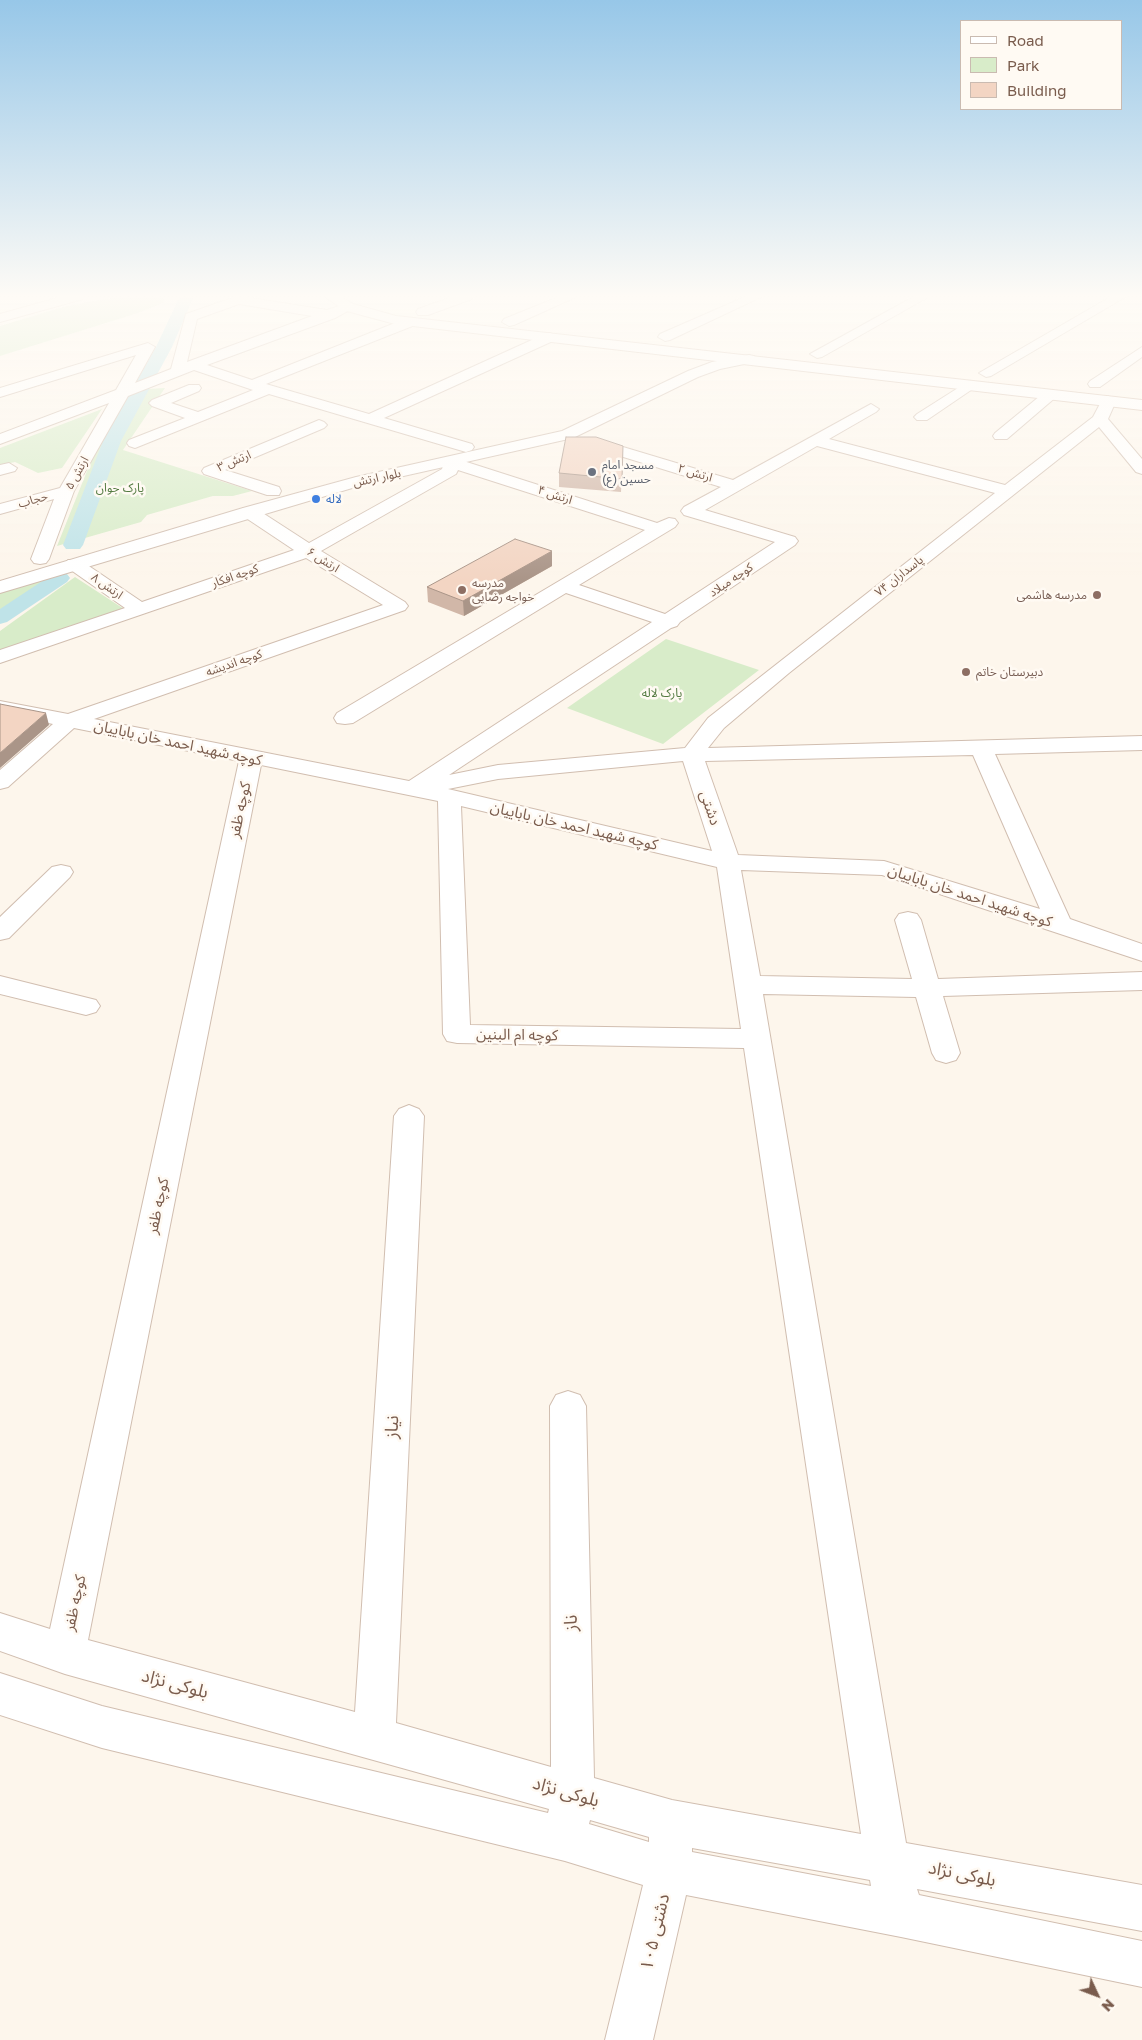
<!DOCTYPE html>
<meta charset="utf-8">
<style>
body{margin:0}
#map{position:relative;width:1142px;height:2040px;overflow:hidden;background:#fdf6ec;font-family:"Golos Text",sans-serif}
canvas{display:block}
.legend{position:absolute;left:960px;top:20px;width:162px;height:90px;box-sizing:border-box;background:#fffaf3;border:1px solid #cabbb1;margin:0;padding:6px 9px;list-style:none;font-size:15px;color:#7a5c4d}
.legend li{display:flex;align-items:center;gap:10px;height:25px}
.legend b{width:25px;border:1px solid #cabbb1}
.north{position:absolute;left:1072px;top:1970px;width:50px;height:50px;-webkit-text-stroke:4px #fffaf3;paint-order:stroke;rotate:133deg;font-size:14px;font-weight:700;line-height:20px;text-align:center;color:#7a5c4d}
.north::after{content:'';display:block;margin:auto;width:18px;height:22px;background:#7a5c4d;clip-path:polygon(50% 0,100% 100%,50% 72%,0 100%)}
</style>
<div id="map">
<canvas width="1142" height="2040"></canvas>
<ul class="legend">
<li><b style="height:6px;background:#fff"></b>Road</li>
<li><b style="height:14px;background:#d8ecc9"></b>Park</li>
<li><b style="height:14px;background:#f3d5c3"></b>Building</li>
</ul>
<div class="north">N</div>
</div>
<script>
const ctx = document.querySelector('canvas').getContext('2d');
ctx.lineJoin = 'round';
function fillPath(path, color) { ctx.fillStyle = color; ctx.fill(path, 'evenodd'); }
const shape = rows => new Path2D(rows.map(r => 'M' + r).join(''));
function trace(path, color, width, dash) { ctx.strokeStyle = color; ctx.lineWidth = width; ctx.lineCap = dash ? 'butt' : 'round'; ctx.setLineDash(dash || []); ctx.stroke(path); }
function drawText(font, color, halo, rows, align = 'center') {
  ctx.font = font + ' "Golos Text","Noto Sans Arabic",sans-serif'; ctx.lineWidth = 5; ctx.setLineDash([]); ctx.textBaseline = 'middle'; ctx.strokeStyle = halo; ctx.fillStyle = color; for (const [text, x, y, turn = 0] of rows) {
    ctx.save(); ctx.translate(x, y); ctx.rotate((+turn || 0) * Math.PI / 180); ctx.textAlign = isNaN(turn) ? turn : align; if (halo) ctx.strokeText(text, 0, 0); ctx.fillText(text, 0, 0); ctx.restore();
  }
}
fillPath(shape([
 [122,296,164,296,163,303,138,313,0,356,0,326,63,307],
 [165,388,123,450,252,491,233,496,213,496,147,515,141,522,57,546,97,446,130,395,147,389],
 [102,409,62,468,38,473,15,462,0,465,0,448],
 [52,577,0,610,0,592],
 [75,577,124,609,0,652,0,631],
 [666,639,759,670,663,744,567,708]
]), '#d8ecc9');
fillPath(shape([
 [180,296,194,296,172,347,121,441,83,545,80,549,66,549,63,545,103,441,156,347,180,296],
 [60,572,67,574,70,578,67,582,7,622,0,624,0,609,53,574,60,572]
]), '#bfe3e8');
const minor = shape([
 [238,296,327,310,348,303,355,307,335,318,207,365,252,380,405,319,415,319,417,322,415,325,266,384,369,414,545,334,550,333,557,337,555,340,384,418,472,444,474,447,472,450,466,452,269,394,135,448,129,446,127,443,129,440,185,418,152,406,149,403,152,400,189,385,199,385,201,388,199,391,171,403,198,412,253,390,194,370,128,396,74,491,49,559,46,563,40,564,34,563,31,559,54,499,0,514,0,504,60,488,109,403,0,444,0,434,116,390,136,355,0,397,0,388,148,343,155,347,135,383,171,369,186,314,238,296],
 [239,304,312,316,187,362,197,319,239,304],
 [455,296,473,296,472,299,428,315,418,315,416,312,418,309,455,296],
 [561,296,578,296,514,325,509,326,502,322,504,319,561,296],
 [747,296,763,296,670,340,665,341,658,337,660,334,747,296],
 [915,296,930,296,822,357,817,358,810,354,915,296],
 [1112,296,1127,296,991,376,986,377,979,373,1112,296],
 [1142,347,1142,357,1100,387,1090,387,1088,384,1090,381,1142,347],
 [969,381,976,385,974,388,927,420,917,420,914,417,917,414,969,381],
 [1051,390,1058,394,1056,397,1007,439,995,439,993,436,995,433,1046,391,1051,390],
 [1108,396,1116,401,1108,419,1142,459,1142,474,1136,472,1099,427,789,673,724,728,708,748,1142,736,1142,750,995,754,1070,919,1142,944,1142,961,882,875,741,870,760,976,912,979,895,920,899,914,908,912,917,914,921,920,938,979,1142,972,1142,990,943,996,960,1053,956,1060,946,1063,936,1060,932,1053,916,997,763,994,906,1843,1142,1885,1142,1931,917,1889,919,1895,1142,1941,1142,1987,901,1937,686,1895,653,2040,605,2040,643,1885,565,1861,102,1748,0,1715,0,1673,102,1706,548,1813,549,1809,65,1674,0,1651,0,1613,50,1629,239,761,74,728,8,787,0,789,0,770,53,724,0,713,0,701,68,714,383,605,306,558,0,663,0,650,125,608,68,568,65,564,68,560,80,560,142,602,294,550,243,516,240,512,243,508,255,508,309,543,442,469,445,459,451,457,657,523,669,518,675,519,678,523,675,527,579,585,665,614,775,542,684,515,681,511,684,507,721,487,581,444,579,441,581,438,593,438,733,480,871,404,879,409,876,412,829,439,1005,485,1093,417,1103,398,1108,396],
 [817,446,995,493,708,718,685,748,498,765,449,775,671,628,677,626,680,622,795,545,798,541,795,537,705,510,817,446],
 [458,470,645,530,337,713,334,718,337,723,345,724,353,723,566,593,652,622,409,781,94,719,405,610,408,606,405,602,321,551,456,474,458,470],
 [973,755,1040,909,884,861,738,855,705,761,973,755],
 [683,761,712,851,448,789,498,779,683,761],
 [261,765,438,801,443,1034,447,1041,457,1043,744,1048,861,1834,672,1800,594,1778,586,1406,580,1395,568,1391,556,1395,550,1406,551,1767,396,1723,424,1116,419,1109,409,1105,399,1109,394,1116,355,1712,88,1640,261,765],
 [461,806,717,867,741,1029,470,1025,461,806],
 [590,1820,649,1837,649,1842,589,1824,590,1820],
 [692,1848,870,1880,871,1886,692,1852,692,1848],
 [319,420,324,422,327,425,324,428,225,470,279,487,281,491,279,495,267,495,204,474,202,471,204,468,319,420],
 [9,463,17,468,15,471,0,475,0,465,9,463],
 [61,865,70,867,73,872,70,877,9,938,0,940,0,917,52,867,61,865],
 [0,976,96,1000,100,1006,96,1012,86,1015,0,994,0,976]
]);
const tertiary = shape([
 [749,355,754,356,756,359,754,362,720,369,698,377,573,438,359,486,0,593,0,581,243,508,356,477,562,431,688,371,712,362,749,355]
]);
const secondary = shape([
 [64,296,84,296,83,299,0,322,0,314,64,296],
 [325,296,340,296,353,304,396,316,1142,400,1142,410,395,324,343,310,325,296]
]);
trace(minor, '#d1beb0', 2);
trace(tertiary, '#d1beb0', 2);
trace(secondary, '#d6c0b0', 2);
fillPath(minor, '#fff');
fillPath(tertiary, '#fff');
fillPath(secondary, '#fff');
fillPath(shape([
 [623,446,621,492,559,487,559,473],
 [552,551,552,566,464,616,428,602,427,587]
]), '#d1b7a8');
fillPath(shape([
 [552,551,552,566,464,616,463,601],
 [46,713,49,725,0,768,0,753]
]), '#aa9588');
const building = shape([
 [566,437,596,437,623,446,622,479,559,473,566,437],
 [515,539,552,551,463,601,427,587,515,539],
 [0,704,46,713,0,753,0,704]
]);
fillPath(building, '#f3d5c3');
trace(building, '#aa9588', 1);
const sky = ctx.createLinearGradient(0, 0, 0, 581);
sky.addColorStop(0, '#97c7e8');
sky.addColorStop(0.51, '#fefbf6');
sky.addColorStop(1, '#fefbf600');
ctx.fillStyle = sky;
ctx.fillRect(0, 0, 1142, 581);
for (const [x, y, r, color] of [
 [592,472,5,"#6b7280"],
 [316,499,5,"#3f7fe0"],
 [462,590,5,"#8d6e63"],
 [1097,595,5,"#8d6e63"],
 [966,672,5,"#8d6e63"]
]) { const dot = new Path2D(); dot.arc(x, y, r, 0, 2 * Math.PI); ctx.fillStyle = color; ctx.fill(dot); trace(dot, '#fffaf3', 2); }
drawText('12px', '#7a5c4d', '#fffaf3', [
 ["ارتش ۳",234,461,-23],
 ["ارتش ۵",77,473,-61],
 ["ارتش ۲",695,473,17],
 ["بلوار ارتش",377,478,-12],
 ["ارتش ۴",555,495,18],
 ["حجاب",33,500,-16],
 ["ارتش ۶",323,560,32],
 ["کوچه افکار",235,576,-19],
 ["پاسداران ۷۴",899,576,-38],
 ["کوچه میلاد",731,580,-34],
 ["ارتش ۸",107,586,35],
 ["کوچه اندیشه",234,663,-19]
]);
drawText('12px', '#5b616d', '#fffaf3', [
 ["مسجد امام",602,465],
 ["حسین (ع)",602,479]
], 'left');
drawText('12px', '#537a41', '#fffaf3', [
 ["پارک جوان",120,488],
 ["پارک لاله",662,693]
]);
drawText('12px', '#366cbe', '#fffaf3', [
 ["لاله",326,499]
], 'left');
drawText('12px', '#785e54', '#fffaf3', [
 ["مدرسه",472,583],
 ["خواجه رضایی",472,597],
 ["مدرسه هاشمی",1087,595,"right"],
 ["دبیرستان خاتم",976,672]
], 'left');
drawText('15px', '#7a5c4d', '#fffaf3', [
 ["کوچه شهید احمد خان باباییان",178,743,12],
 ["دشتی",710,808,71],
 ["کوچه ظفر",240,810,-78],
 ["کوچه شهید احمد خان باباییان",574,826,13],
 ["کوچه شهید احمد خان باباییان",970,896,18],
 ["کوچه ام البنین",517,1035,1],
 ["کوچه ظفر",158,1206,-78],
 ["کوچه ظفر",75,1603,-78]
]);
drawText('18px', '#7a5c4d', '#fffaf3', [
 ["نیاز",392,1427,-87],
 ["ناز",571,1623,-91],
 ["بلوکی نژاد",175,1684,15],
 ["بلوکی نژاد",566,1792,16],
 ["بلوکی نژاد",962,1874,11],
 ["دشتی ۱۰۵",655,1932,-77]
]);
</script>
